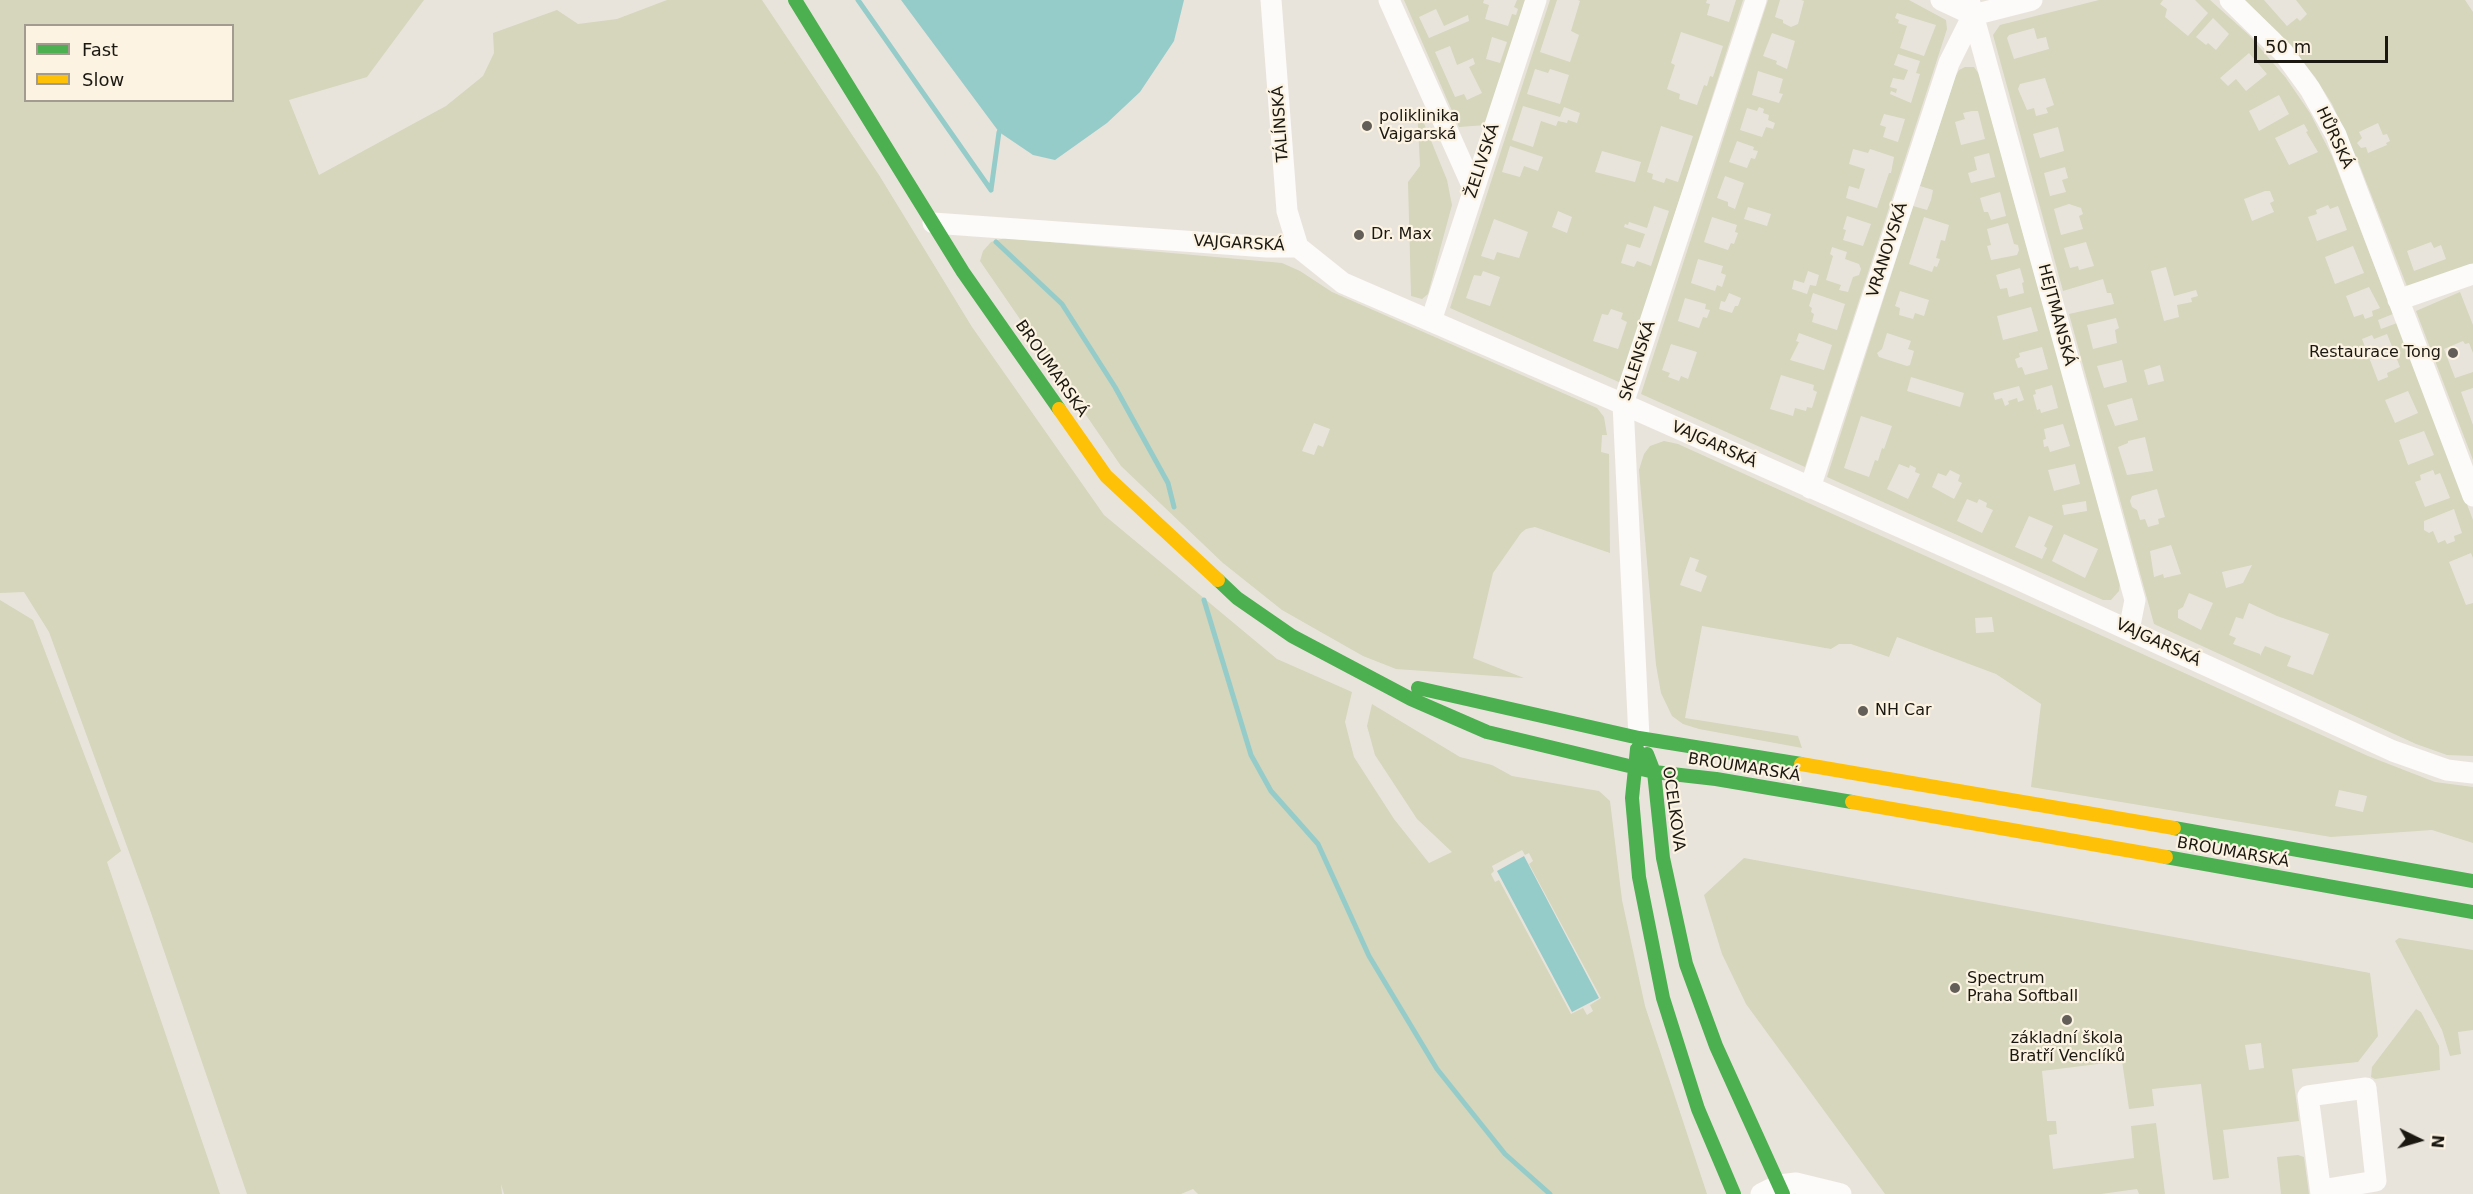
<!DOCTYPE html>
<meta charset="utf-8">
<style>
body{margin:0}
#map{position:relative;width:2473px;height:1194px;overflow:hidden;background:#e9e4db;font-family:"DejaVu Sans",sans-serif}
canvas{display:block}
.legend{position:absolute;left:24px;top:24px;width:210px;height:78px;box-sizing:border-box;background:#fcf3e2;border:2px solid #a29b8f;margin:0;padding:8px 10px;list-style:none;font-size:18px;color:#1b1812}
.legend li{display:flex;align-items:center;gap:12px;height:30px}
.legend b{width:30px;border:2px solid #a29b8f}
.north{position:absolute;left:2389px;top:1110px;width:60px;height:60px;-webkit-text-stroke:4px #fcf3e2;paint-order:stroke;rotate:95deg;font-size:16px;font-weight:700;line-height:24px;text-align:center;color:#1b1812}
.north::after{content:'';display:block;margin:auto;width:21px;height:27px;background:#1b1812;clip-path:polygon(50% 0,100% 100%,50% 72%,0 100%)}
.scale{position:absolute;left:2254px;top:36px;width:134px;height:27px;box-sizing:border-box;border:3px solid #1b1812;border-top:0;padding-left:8px;font-size:18px;line-height:21px;white-space:nowrap;color:#1b1812;-webkit-text-stroke:4px #fcf3e2;paint-order:stroke}
</style>
<div id="map">
<canvas width="2473" height="1194"></canvas>
<ul class="legend">
<li><b style="height:8px;background:#4caf50"></b>Fast</li>
<li><b style="height:8px;background:#ffc107"></b>Slow</li>
</ul>
<div class="north">N</div>
<div class="scale">50 m</div>
</div>
<script>
const ctx = document.querySelector('canvas').getContext('2d');
ctx.lineJoin = 'round';
function fillPath(path, color) { ctx.fillStyle = color; ctx.fill(path, 'evenodd'); }
const shape = rows => new Path2D(rows.map(r => 'M' + r).join(''));
function trace(path, color, width, dash) { ctx.strokeStyle = color; ctx.lineWidth = width; ctx.lineCap = dash ? 'butt' : 'round'; ctx.setLineDash(dash || []); ctx.stroke(path); }
function drawText(font, color, halo, rows, align = 'center') {
  ctx.font = font + ' "DejaVu Sans",sans-serif'; ctx.lineWidth = 4.5; ctx.setLineDash([]); ctx.textBaseline = 'middle'; ctx.strokeStyle = halo; ctx.fillStyle = color; for (const [text, x, y, turn = 0] of rows) {
    ctx.save(); ctx.translate(x, y); ctx.rotate((+turn || 0) * Math.PI / 180); ctx.textAlign = isNaN(turn) ? turn : align; if (halo) ctx.strokeText(text, 0, 0); ctx.fillText(text, 0, 0); ctx.restore();
  }
}
fillPath(shape([
 [0,0,424,0,367,77,289,100,319,175,446,106,483,76,494,53,493,33,557,10,578,24,617,19,667,0,762,0,879,175,972,327,1104,515,1277,659,1352,692,1345,722,1354,757,1394,819,1429,863,1452,852,1417,819,1375,755,1367,726,1372,704,1460,757,1492,765,1512,776,1599,791,1610,801,1622,900,1645,1006,1707,1194,1198,1194,1193,1189,1181,1194,504,1194,501,1184,502,1194,247,1194,149,907,49,632,24,592,0,593],
 [26,26,232,26,232,100,26,100],
 [1522,850,1525,855,1529,853,1533,861,1529,864,1601,998,1590,1005,1593,1011,1587,1015,1583,1008,1571,1014,1499,880,1495,882,1491,874,1494,871,1492,866],
 [1404,0,1484,0,1483,3,1489,5,1485,19,1508,26,1512,14,1516,15,1518,9,1514,7,1517,0,1525,0,1486,125,1459,127],
 [1436,9,1444,26,1468,15,1469,21,1429,38,1419,17],
 [1492,37,1507,42,1500,63,1486,59],
 [1450,46,1457,65,1473,58,1475,64,1469,67,1482,93,1467,100,1464,94,1455,97,1435,52],
 [1550,0,1557,0,1540,52,1570,62,1579,35,1571,31,1580,1,1578,0,1707,0,1706,3,1710,4,1707,15,1729,22,1736,0,1743,0,1621,383,1450,308],
 [1681,32,1723,46,1713,77,1710,76,1707,86,1704,85,1697,105,1679,99,1680,94,1667,89,1675,65,1671,63],
 [1535,69,1548,73,1550,69,1569,75,1560,104,1527,94],
 [1523,106,1560,117,1564,107,1580,113,1577,123,1568,120,1567,123,1558,121,1556,126,1541,121,1533,147,1512,140],
 [1661,126,1693,136,1678,182,1666,178,1664,183,1652,179,1653,174,1647,172],
 [1510,146,1543,157,1538,171,1524,166,1520,177,1502,172],
 [1602,151,1641,162,1635,182,1595,172],
 [1654,206,1669,211,1651,266,1637,261,1634,267,1621,263,1627,244,1640,248,1645,234,1624,227,1625,224,1628,225,1629,222,1647,228],
 [1558,211,1572,217,1567,233,1552,227],
 [1494,219,1528,232,1519,258,1497,252,1494,260,1481,256],
 [1483,271,1500,277,1490,306,1466,298,1474,275,1481,276],
 [1611,309,1623,313,1621,319,1627,322,1618,349,1593,341,1602,314,1608,315],
 [1768,0,1780,0,1775,17,1783,20,1783,23,1791,27,1798,24,1804,1,1801,0,1909,0,1946,20,1947,29,1805,467,1641,394],
 [1897,13,1936,25,1924,56,1900,48,1907,26,1898,23,1899,20,1895,18],
 [1772,33,1795,41,1787,69,1776,64,1777,61,1763,56],
 [1898,54,1920,61,1916,73,1920,74,1911,103,1890,94,1891,91,1896,93,1897,89,1890,87,1893,78,1904,80,1908,70,1894,65],
 [1758,71,1783,79,1779,93,1783,94,1779,103,1752,95],
 [1759,107,1764,109,1763,113,1769,115,1768,120,1775,123,1773,129,1766,127,1762,137,1740,130,1747,108,1757,111],
 [1884,114,1905,119,1898,142,1883,137,1886,127,1880,125],
 [1737,141,1754,147,1753,150,1758,151,1755,159,1751,158,1747,168,1729,162],
 [1853,149,1868,153,1870,149,1894,157,1891,173,1889,173,1877,208,1846,198,1849,186,1859,189,1865,169,1849,164],
 [1725,176,1744,183,1735,209,1728,206,1728,202,1717,198],
 [1748,207,1771,214,1767,226,1744,219],
 [1847,216,1871,224,1863,246,1843,240,1846,230,1843,229],
 [1712,217,1737,225,1735,232,1738,233,1734,244,1731,243,1728,250,1704,242],
 [1832,247,1847,252,1845,259,1859,264,1861,269,1859,275,1853,277,1848,292,1839,290,1841,285,1826,280,1833,256,1830,254],
 [1698,259,1723,266,1721,273,1726,275,1722,287,1717,285,1715,291,1691,283],
 [1808,271,1819,275,1816,286,1810,285,1807,294,1792,289,1794,280,1804,283],
 [1729,293,1741,298,1738,306,1735,306,1732,313,1719,309,1721,301,1725,302],
 [1813,293,1845,304,1837,330,1812,322,1814,314,1811,312,1812,308,1809,306],
 [1685,298,1706,304,1705,309,1710,310,1707,318,1703,317,1699,328,1678,321],
 [1799,333,1832,345,1824,370,1790,360,1799,342,1796,341],
 [1671,344,1697,352,1688,379,1681,376,1679,381,1668,377,1670,373,1662,370],
 [1781,375,1814,385,1813,390,1817,392,1812,408,1807,407,1806,411,1795,408,1793,416,1770,409],
 [2099,0,2163,0,2160,4,2167,9,2165,17,2188,36,2208,13,2195,0,2210,0,2249,35,2286,78,2310,113,2332,156,2393,314,2378,320,2381,329,2397,323,2473,520,2473,558,2471,553,2449,562,2466,605,2473,603,2473,756,2447,755,2416,744,2154,624,2069,314,2114,304,2111,293,2107,293,2103,279,2063,291,1993,35,2000,25],
 [2213,18,2229,34,2216,50,2208,43,2206,45,2196,37],
 [2034,28,2037,39,2046,37,2049,49,2014,59,2007,38,2009,35],
 [2249,53,2267,74,2246,91,2236,79,2228,86,2220,78],
 [2045,78,2054,105,2046,108,2048,113,2036,116,2034,108,2027,110,2018,89,2020,84],
 [2279,95,2289,114,2259,131,2249,111],
 [2304,124,2308,131,2306,132,2318,152,2289,165,2275,138],
 [2058,127,2064,151,2040,158,2033,134],
 [2065,167,2068,178,2062,180,2066,192,2050,196,2044,173],
 [2265,191,2270,191,2274,201,2270,203,2274,212,2252,221,2244,199],
 [2069,204,2081,208,2083,214,2079,216,2083,229,2061,235,2054,209],
 [2328,205,2330,209,2338,206,2347,230,2317,241,2308,217,2317,214,2316,210],
 [2086,242,2094,266,2079,270,2078,266,2070,268,2064,248],
 [2353,246,2364,273,2335,284,2325,257],
 [2166,267,2174,296,2196,290,2198,296,2191,298,2192,302,2177,305,2179,317,2164,321,2151,271],
 [2369,287,2380,308,2372,311,2373,316,2365,319,2363,314,2354,317,2346,296],
 [2116,318,2119,328,2115,330,2117,343,2093,349,2087,325],
 [2387,334,2400,367,2387,373,2388,377,2378,381,2362,339,2372,335,2374,339],
 [2122,360,2127,382,2104,388,2097,366],
 [2160,365,2164,381,2148,385,2144,370],
 [2408,391,2418,413,2395,423,2385,400],
 [2132,398,2138,420,2115,426,2107,405],
 [2424,431,2434,455,2408,465,2399,440],
 [2145,437,2153,471,2127,475,2118,447,2128,443,2128,441],
 [2433,470,2435,475,2440,473,2450,498,2425,507,2415,482,2421,480,2420,475],
 [2157,489,2165,517,2158,519,2159,524,2148,527,2145,519,2140,520,2137,510,2132,507,2130,501,2132,496],
 [2454,509,2462,533,2454,536,2455,541,2447,544,2445,540,2438,543,2433,531,2429,533,2424,530,2424,521],
 [2171,545,2181,574,2164,578,2163,574,2154,577,2150,551],
 [2252,565,2243,583,2226,588,2222,572],
 [2189,593,2213,603,2201,630,2178,618,2178,610,2183,607],
 [2249,603,2277,616,2329,634,2313,675,2287,666,2291,656,2265,646,2260,656,2260,654,2233,644,2236,638,2229,635,2236,617,2243,619],
 [2244,0,2264,0,2287,26,2297,18,2300,21,2307,14,2296,0,2465,0,2473,12,2473,266,2408,289,2358,161,2332,104,2315,77,2279,33],
 [2378,123,2383,135,2387,134,2390,141,2386,143,2387,145,2368,153,2366,147,2361,148,2357,143,2362,138,2359,132],
 [2431,242,2434,248,2441,245,2446,259,2414,271,2407,251],
 [1965,67,1974,67,1979,74,2120,583,2119,591,2111,600,2103,600,1827,477,1913,206,1927,210,1931,200,1933,190,1920,186,1955,77,1959,70],
 [1972,111,1978,111,1985,139,1961,145,1955,122,1965,119,1963,113],
 [1989,153,1995,177,1971,183,1968,173,1977,170,1974,157],
 [2000,192,2006,216,1991,220,1988,212,1984,212,1980,198],
 [1924,217,1949,225,1945,241,1941,240,1936,258,1940,259,1937,267,1934,266,1932,272,1909,264],
 [2008,223,2014,244,2018,245,2019,250,2017,255,1991,260,1987,246,1991,245,1987,229],
 [2020,268,2024,282,2022,283,2024,293,2009,297,2007,288,2000,289,1996,275],
 [1900,291,1929,300,1924,316,1915,313,1913,319,1899,315,1900,308,1895,306],
 [2031,307,2038,331,2003,340,1997,316],
 [1887,333,1911,341,1908,349,1914,351,1910,365,1907,366,1879,357,1877,353,1882,349],
 [2042,347,2048,369,2025,375,2022,367,2018,368,2015,359,2020,357,2019,353],
 [1911,377,1964,393,1960,407,1907,391],
 [2052,385,2058,408,2041,413,2040,409,2037,410,2033,395,2036,394,2035,390],
 [2019,386,2024,400,2018,402,2017,398,2008,401,2009,404,2005,406,2002,398,1995,400,1993,393],
 [1861,416,1892,426,1884,449,1882,448,1878,461,1875,460,1869,477,1844,468],
 [2063,424,2070,446,2050,452,2048,446,2044,447,2043,440,2046,439,2044,429],
 [1899,464,1909,468,1910,465,1916,468,1915,472,1920,474,1908,499,1887,489],
 [2075,464,2080,484,2054,491,2048,470],
 [1950,470,1960,475,1958,481,1962,483,1954,499,1932,487,1938,473,1946,476],
 [1967,499,1977,503,1979,499,1987,503,1986,507,1993,510,1982,533,1957,521],
 [2086,501,2087,511,2064,515,2062,505],
 [2029,516,2053,526,2044,546,2047,548,2042,559,2015,547],
 [2064,534,2098,549,2085,578,2052,561],
 [1417,106,1447,180,1452,205,1428,294,1422,299,1411,296,1408,182,1420,166],
 [1005,238,1282,263,1300,271,1332,292,1597,408,1604,417,1607,435,1602,435,1601,452,1609,454,1610,553,1535,527,1526,529,1521,533,1493,573,1473,658,1524,678,1396,669,1363,656,1282,610,1223,563,1121,466,980,261,983,251,991,242],
 [1314,423,1330,429,1323,447,1318,445,1314,455,1302,451],
 [2460,292,2473,325,2473,353,2469,343,2465,344,2463,341,2444,349,2455,378,2473,372,2473,388,2461,392,2473,425,2473,460,2416,311],
 [1664,441,1678,444,2368,756,2435,782,2473,787,2473,843,2432,830,2331,837,2031,787,2041,704,1996,674,1897,637,1889,657,1851,644,1839,644,1831,649,1702,626,1685,718,1798,736,1802,748,1699,729,1683,724,1672,716,1661,693,1656,665,1639,470,1644,454,1650,446],
 [1690,557,1699,560,1695,571,1707,576,1701,592,1680,585],
 [1992,617,1994,632,1976,633,1975,618],
 [2339,790,2367,796,2363,812,2335,806],
 [0,600,33,620,121,851,107,862,220,1194,0,1194],
 [1744,858,2370,973,2378,1036,2358,1062,2292,1069,2299,1121,2223,1130,2229,1178,2213,1180,2201,1084,2152,1089,2154,1106,2129,1109,2122,1061,2042,1071,2047,1121,2056,1121,2057,1134,2049,1135,2053,1169,2134,1158,2131,1126,2156,1123,2165,1194,2139,1194,2137,1189,2101,1194,1885,1194,1746,1004,1722,954,1704,895],
 [2261,1043,2264,1068,2249,1070,2245,1045],
 [2399,938,2473,950,2473,1030,2458,1032,2461,1054,2450,1056,2442,1030,2395,941],
 [2416,1009,2421,1012,2439,1046,2440,1070,2375,1079,2371,1077,2372,1067],
 [2298,1155,2304,1157,2309,1194,2281,1194,2277,1157]
]), '#d5d6bc');
fillPath(shape([
 [901,0,1184,0,1174,41,1140,92,1107,123,1055,160,1033,155,999,132],
 [1524,856,1599,998,1572,1012,1497,871]
]), '#95ccca');
trace(shape([
 [858,0,991,190],
 [991,190,999,132],
 [996,242,1062,304,1115,387,1168,483,1174,507],
 [1204,600,1251,755,1271,791,1318,844,1369,956,1437,1069,1505,1154,1550,1194]
]), '#95ccca', 5);
trace(shape([
 [1271,0,1287,211,1298,247],
 [1389,0,1474,190],
 [1941,0,1973,15,2032,0],
 [1969,0,2135,600,2129,630],
 [2230,0,2283,52,2310,89,2336,135,2473,496],
 [933,223,1267,247,1298,247,1343,283,1623,404,2015,578,2393,751,2447,770,2473,773],
 [2398,300,2473,274],
 [1431,321,1536,0],
 [1810,488,1949,63,1973,15],
 [1639,738,1623,404,1756,0],
 [2321,1190,2376,1181,2366,1088,2308,1096,2321,1194],
 [1761,1194,1779,1185,1796,1183,1841,1194]
]), '#fcfbfa', 21);
trace(shape([
 [795,0,963,272,1059,409],
 [1218,580,1237,598,1292,636,1411,699,1487,732,1654,772,1716,779,1852,802],
 [1418,688,1639,738,1801,764],
 [1637,749,1632,798,1639,877,1663,998,1698,1109,1734,1194],
 [1647,754,1654,772,1663,858,1686,964,1716,1046,1783,1194],
 [2174,828,2473,881],
 [2166,857,2473,912]
]), '#4caf50', 14);
trace(shape([
 [1059,409,1106,476,1218,580],
 [1801,764,2174,828],
 [1852,802,2166,857]
]), '#ffc107', 14);
for (const [x, y, r, color] of [
 [1367,126,6,"#635f58"],
 [1359,235,6,"#635f58"],
 [2453,353,6,"#635f58"],
 [1863,711,6,"#635f58"],
 [1955,988,6,"#635f58"],
 [2067,1020,6,"#635f58"]
]) { const dot = new Path2D(); dot.arc(x, y, r, 0, 2 * Math.PI); ctx.fillStyle = color; ctx.fill(dot); trace(dot, '#fcf3e2', 2); }
drawText('16px', '#1b1812', '#fcf3e2', [
 ["poliklinika",1379,117],
 ["Vajgarská",1379,135],
 ["Dr. Max",1371,235],
 ["Restaurace Tong",2441,353,"right"],
 ["NH Car",1875,711],
 ["Spectrum",1967,979],
 ["Praha Softball",1967,997],
 ["základní škola",2067,1039,"center"],
 ["Bratří Venclíků",2067,1057,"center"]
], 'left');
drawText('16px', '#1b1812', '#fcf3e2', [
 ["TÁLÍNSKÁ",1281,124,-94],
 ["HŮRSKÁ",2334,138,65],
 ["ŽELIVSKÁ",1483,161,-72],
 ["VAJGARSKÁ",1239,244,3],
 ["VRANOVSKÁ",1888,250,-72],
 ["HEJTMANSKÁ",2056,315,75],
 ["SKLENSKÁ",1638,361,-72],
 ["BROUMARSKÁ",1051,369,55],
 ["VAJGARSKÁ",1714,445,24],
 ["VAJGARSKÁ",2158,643,25],
 ["BROUMARSKÁ",1744,768,9],
 ["OCELKOVA",1673,809,82],
 ["BROUMARSKÁ",2233,853,10]
]);
</script>
